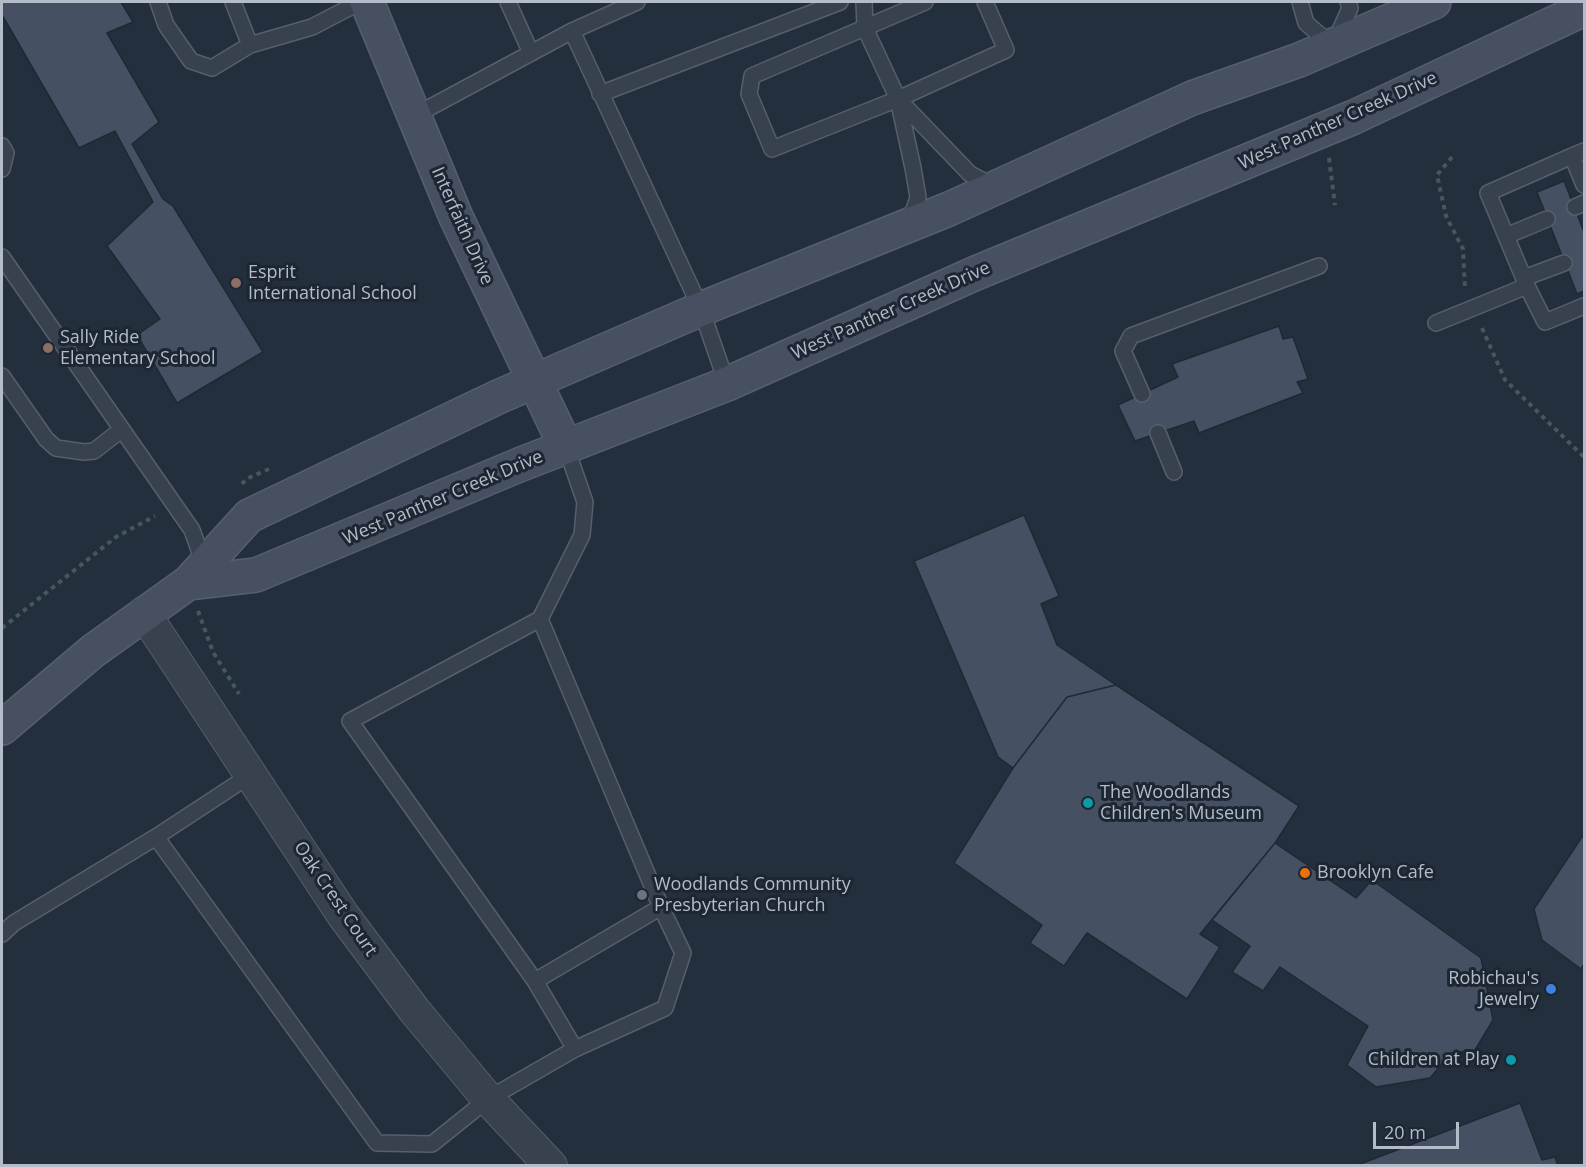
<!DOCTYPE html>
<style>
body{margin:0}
#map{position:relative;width:1586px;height:1167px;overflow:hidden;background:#242f3e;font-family:"Open Sans",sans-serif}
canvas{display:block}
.frame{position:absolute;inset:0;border:3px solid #b4bcc9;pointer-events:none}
.scale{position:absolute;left:1373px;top:1122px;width:86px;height:27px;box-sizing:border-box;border:3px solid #b4bcc9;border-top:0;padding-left:8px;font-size:18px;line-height:21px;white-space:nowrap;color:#b4bcc9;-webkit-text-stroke:4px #1d2633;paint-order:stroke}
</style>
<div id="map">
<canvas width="1586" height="1167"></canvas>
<div class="frame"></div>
<div class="scale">20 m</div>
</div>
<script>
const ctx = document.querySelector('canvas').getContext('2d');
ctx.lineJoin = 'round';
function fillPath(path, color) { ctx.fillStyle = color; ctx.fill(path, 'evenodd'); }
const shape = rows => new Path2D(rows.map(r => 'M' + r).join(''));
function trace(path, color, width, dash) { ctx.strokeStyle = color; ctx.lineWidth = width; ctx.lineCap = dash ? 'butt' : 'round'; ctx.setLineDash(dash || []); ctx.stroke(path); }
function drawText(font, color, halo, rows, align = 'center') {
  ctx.font = font + ' "Open Sans",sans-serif'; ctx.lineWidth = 6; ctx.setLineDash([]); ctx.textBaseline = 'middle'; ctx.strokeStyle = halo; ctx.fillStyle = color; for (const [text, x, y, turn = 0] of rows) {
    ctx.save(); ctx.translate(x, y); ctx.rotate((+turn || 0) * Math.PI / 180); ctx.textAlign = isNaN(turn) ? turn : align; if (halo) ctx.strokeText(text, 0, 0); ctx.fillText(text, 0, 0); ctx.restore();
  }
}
const building = shape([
 [2,2,121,2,133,22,107,33,159,122,132,144,163,199,173,206,263,352,177,403,137,335,160,319,107,246,153,202,115,131,79,148,2,15,2,2],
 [1564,181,1584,232,1584,291,1577,294,1537,192,1564,181],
 [1279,326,1283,339,1293,337,1308,379,1297,382,1303,393,1199,433,1194,421,1135,441,1118,405,1178,377,1172,364,1279,326],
 [1024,515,1059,596,1041,604,1057,645,1116,685,1067,697,1013,768,998,757,914,561,1024,515],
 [1116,685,1299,806,1275,843,1200,934,1220,947,1187,999,1087,933,1064,966,1030,943,1042,925,954,863,1013,768,1067,697,1116,685],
 [1584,834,1584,964,1581,969,1542,940,1534,909,1584,834],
 [1275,843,1356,898,1372,880,1481,958,1493,1020,1475,1050,1451,1053,1430,1078,1376,1087,1347,1065,1368,1026,1280,967,1263,991,1232,972,1250,946,1212,920,1275,843],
 [1520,1103,1542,1160,1555,1157,1558,1166,1355,1166,1520,1103]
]);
fillPath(building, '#455162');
trace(building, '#1f2835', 1.5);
const lane = shape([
 [158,2,166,25,191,61,212,68,250,45],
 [233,2,250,45,312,27,360,2],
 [508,2,531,53],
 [637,2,572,31,701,309,727,384],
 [864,2,865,28,898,99,913,168,918,197,914,210,906,220],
 [925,2,752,76,749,94,772,149,898,99,1006,50,985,2],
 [1300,2,1306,23,1333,46,1350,8,1348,2],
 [600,94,840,2],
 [898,99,970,174,995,187],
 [414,116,572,31],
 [2,146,6,153,2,169],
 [1584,151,1572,156,1584,185],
 [1575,207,1584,203],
 [1506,236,1547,219],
 [2,257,192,530,204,564],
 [1524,278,1564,263],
 [1527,286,1488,193,1572,156],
 [1436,323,1527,286,1545,322,1584,306],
 [2,376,46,439,56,448,84,452,94,451,121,430],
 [1142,394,1123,351,1131,336,1319,266],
 [1158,433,1174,472],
 [540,619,350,721,535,981,661,907,540,619,582,535,585,502,566,447],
 [156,837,377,1143,432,1144,488,1099,575,1049,665,1008,683,953,661,907],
 [2,934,14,923,156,837,252,774],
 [535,981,575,1049]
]);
const street = shape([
 [144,613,343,915,414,1010,488,1099,551,1166]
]);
const secondary = shape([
 [367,2,456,217,566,447],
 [188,583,256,575,519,465,727,384,976,273,1354,117,1584,9],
 [2,728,93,651,188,583,249,516,498,397,701,309,949,209,1192,98,1299,60,1434,2]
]);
trace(lane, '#565f6c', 18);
trace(street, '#565f6c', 34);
trace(secondary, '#565f6c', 36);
trace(shape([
 [1452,157,1437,175,1446,216,1463,249,1465,288],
 [1329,158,1335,205],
 [1482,328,1505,380,1584,457],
 [242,484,246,479,269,469],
 [198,611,213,652,239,694],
 [2,628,116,537,155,516]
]), '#44595c', 4, [4.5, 4.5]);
trace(lane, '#38414e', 15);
trace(street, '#38414e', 32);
trace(secondary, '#465061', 33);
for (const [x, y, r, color] of [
 [236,283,6,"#8d6e63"],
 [48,348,6,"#8d6e63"],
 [1088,803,6,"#0f9aa8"],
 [1305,873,6,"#e8710a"],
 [642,895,6,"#6b7280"],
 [1551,989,6,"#3f7fe0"],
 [1511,1060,6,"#0f9aa8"]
]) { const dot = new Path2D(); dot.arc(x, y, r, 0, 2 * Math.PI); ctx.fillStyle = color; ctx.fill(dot); trace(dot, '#1d2633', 2); }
drawText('18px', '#b4bcc9', '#1d2633', [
 ["West Panther Creek Drive",1338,121,-24],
 ["Interfaith Drive",462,226,66],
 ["West Panther Creek Drive",891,311,-24],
 ["West Panther Creek Drive",443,498,-23],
 ["Oak Crest Court",335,899,56]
]);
drawText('18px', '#b4bcc9', '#1d2633', [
 ["Esprit",248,273],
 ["International School",248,294],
 ["Sally Ride",60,338],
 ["Elementary School",60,359],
 ["The Woodlands",1100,793],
 ["Children's Museum",1100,814],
 ["Brooklyn Cafe",1317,873],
 ["Woodlands Community",654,885],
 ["Presbyterian Church",654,906],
 ["Robichau's",1539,979,"right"],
 ["Jewelry",1539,1000,"right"],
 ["Children at Play",1499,1060,"right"]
], 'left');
</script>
